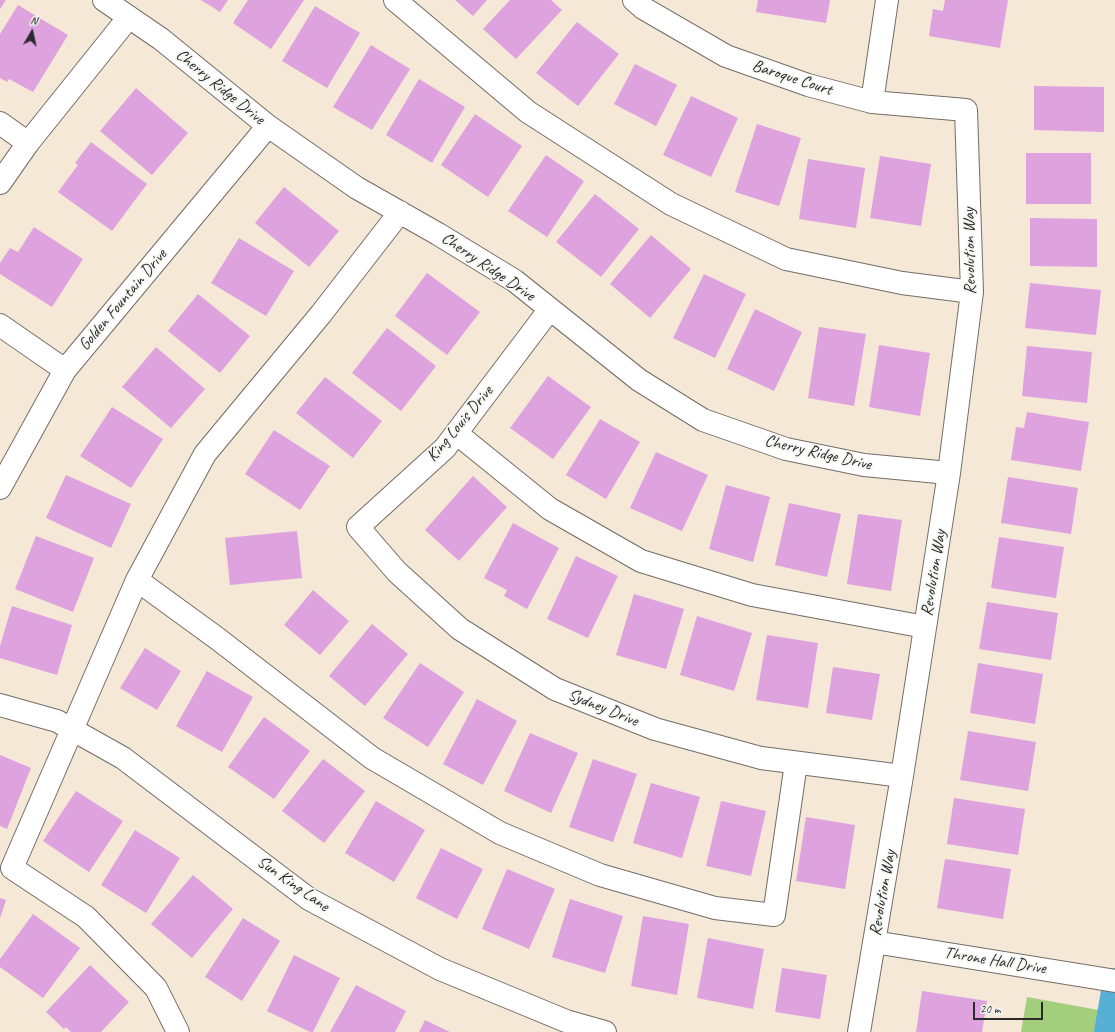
<!DOCTYPE html>
<style>
body{margin:0}
#map{position:relative;width:1115px;height:1032px;overflow:hidden;background:#f5e8d7;font-family:Caveat,sans-serif}
canvas{display:block}
.north{position:absolute;left:12px;top:12px;width:40px;height:40px;-webkit-text-stroke:3px #f6f6f2;paint-order:stroke;rotate:9deg;font-size:11px;font-weight:700;line-height:16px;text-align:center;color:#2b2b2b}
.north::after{content:'';display:block;margin:auto;width:14px;height:18px;background:#2b2b2b;clip-path:polygon(50% 0,100% 100%,50% 72%,0 100%)}
.scale{position:absolute;left:973px;top:1002px;width:70px;height:18px;box-sizing:border-box;border:2px solid #2b2b2b;border-top:0;padding-left:5px;font-size:12px;line-height:14px;white-space:nowrap;color:#2b2b2b;-webkit-text-stroke:3px #f6f6f2;paint-order:stroke}
</style>
<div id="map">
<canvas width="1115" height="1032"></canvas>
<div class="north">N</div>
<div class="scale">20 m</div>
</div>
<script>
const ctx = document.querySelector('canvas').getContext('2d');
ctx.lineJoin = 'round';
function fillPath(path, color) { ctx.fillStyle = color; ctx.fill(path, 'evenodd'); }
const shape = rows => new Path2D(rows.map(r => 'M' + r).join(''));
function trace(path, color, width, dash) { ctx.strokeStyle = color; ctx.lineWidth = width; ctx.lineCap = dash ? 'butt' : 'round'; ctx.setLineDash(dash || []); ctx.stroke(path); }
function drawText(font, color, halo, rows, align = 'center') {
  ctx.font = font + ' Caveat,sans-serif'; ctx.lineWidth = 3.5; ctx.setLineDash([]); ctx.textBaseline = 'middle'; ctx.strokeStyle = halo; ctx.fillStyle = color; for (const [text, x, y, turn = 0] of rows) {
    ctx.save(); ctx.translate(x, y); ctx.rotate((+turn || 0) * Math.PI / 180); ctx.textAlign = isNaN(turn) ? turn : align; if (halo) ctx.strokeText(text, 0, 0); ctx.fillText(text, 0, 0); ctx.restore();
  }
}
fillPath(shape([
 [1027,997,1115,1013,1115,1032,1021,1032]
]), '#a3cf7c');
trace(shape([
 [1106,1032,1115,980]
]), '#58afd5', 24);
fillPath(shape([
 [0,0,6,0,0,9],
 [201,0,228,0,220,12],
 [248,0,304,0,271,49,233,23],
 [455,0,487,0,473,16],
 [510,0,551,0,562,10,516,59,483,29],
 [758,0,830,0,826,23,756,12],
 [945,0,1008,0,1000,48,929,36,933,9,943,11],
 [18,5,68,35,33,92,9,79,7,82,0,78,0,34],
 [315,6,360,33,327,88,282,61],
 [577,22,619,54,578,106,536,73],
 [371,45,410,69,372,130,333,107],
 [635,64,677,85,656,126,614,104],
 [419,79,465,107,432,163,386,135],
 [1034,86,1104,87,1104,132,1034,130],
 [136,88,188,133,152,175,100,131],
 [691,96,738,118,711,177,663,155],
 [475,114,522,146,488,197,441,165],
 [757,124,801,138,779,206,735,192],
 [91,142,147,184,112,231,58,192,78,165,75,163],
 [1026,153,1091,153,1091,204,1026,204],
 [546,155,584,181,547,237,508,211],
 [880,156,931,164,921,226,870,218],
 [808,159,865,168,856,228,799,219],
 [284,187,339,231,309,267,255,223],
 [595,194,639,229,601,277,556,242],
 [1030,218,1097,219,1097,267,1030,266],
 [34,227,83,259,52,307,0,274,0,263,10,248,18,252],
 [651,235,691,269,650,318,610,284],
 [239,238,294,271,266,316,211,283],
 [427,273,480,312,447,355,395,316],
 [704,274,746,294,715,358,673,338],
 [1030,283,1101,290,1096,335,1025,328],
 [198,294,250,336,220,373,168,331],
 [755,309,802,332,774,391,727,369],
 [819,327,866,334,854,406,808,398],
 [387,328,436,366,401,411,352,373],
 [879,345,930,353,920,416,869,407],
 [1027,346,1092,352,1087,403,1022,396],
 [156,347,205,389,171,428,122,387],
 [548,376,591,407,553,459,510,428],
 [325,377,382,421,353,458,296,413],
 [112,407,163,439,131,488,80,456],
 [1027,412,1089,422,1081,471,1011,460,1016,427,1024,428],
 [600,419,640,442,606,499,566,475],
 [274,430,330,466,300,510,245,474],
 [656,452,708,475,682,531,630,508],
 [66,475,131,504,111,548,46,518],
 [473,476,507,507,459,561,425,530],
 [1008,477,1078,488,1071,534,1001,523],
 [726,485,770,497,753,562,709,549],
 [789,503,841,514,827,577,775,565],
 [858,514,902,520,891,591,847,584],
 [513,523,559,548,527,609,504,596,507,590,484,578],
 [297,531,302,578,230,585,225,538],
 [36,536,94,558,73,612,15,589],
 [999,537,1064,547,1056,598,991,588],
 [576,556,618,576,588,638,547,619],
 [313,590,349,621,320,655,284,625],
 [634,594,684,609,666,669,616,655],
 [987,602,1058,613,1051,660,979,649],
 [12,606,72,625,57,675,0,658,0,646],
 [697,616,752,633,734,691,680,675],
 [372,624,408,654,365,706,329,676],
 [767,635,818,643,808,708,756,700],
 [145,648,181,671,157,710,120,688],
 [420,663,464,692,428,747,383,718],
 [978,663,1043,674,1035,724,970,713],
 [833,667,880,674,872,720,826,713],
 [207,671,253,697,222,752,176,726],
 [477,699,517,721,483,785,443,764],
 [264,717,310,751,274,799,228,767],
 [968,731,1036,742,1028,791,960,780],
 [530,733,578,753,551,813,504,791],
 [0,755,31,768,7,829,0,826],
 [323,759,365,791,324,843,282,811],
 [593,759,637,774,613,842,569,827],
 [651,783,700,797,682,858,633,843],
 [76,791,123,821,89,872,43,841],
 [954,798,1025,809,1018,855,947,844],
 [376,801,425,830,394,882,345,853],
 [721,801,766,811,751,876,706,866],
 [806,817,855,825,845,889,796,881],
 [135,830,180,858,146,913,101,885],
 [441,848,483,869,457,919,416,898],
 [945,859,1011,869,1003,919,937,908],
 [507,869,555,889,529,949,482,929],
 [193,875,233,909,192,958,151,924],
 [0,898,6,900,0,918],
 [570,899,623,916,605,973,552,957],
 [33,914,80,948,43,998,0,967,0,959],
 [643,916,689,924,677,995,631,986],
 [243,918,280,941,242,1001,205,977],
 [708,938,764,949,753,1009,697,998],
 [294,955,340,978,313,1032,310,1032,267,1011],
 [90,965,129,1002,101,1032,71,1032,66,1027,64,1029,46,1012],
 [782,968,827,975,820,1019,775,1012],
 [356,985,406,1011,395,1032,330,1032],
 [922,991,987,1001,982,1032,916,1032],
 [425,1020,450,1032,419,1032]
]), '#dea2de');
const minor = shape([
 [104,0,161,39,268,126,357,188,438,234,515,281,639,380,703,420,786,449,864,465,949,473],
 [395,0,528,112,671,204,786,259,902,283,972,292],
 [634,0,643,8,726,56,808,85,872,102,966,110,972,292,949,473,902,776,859,1032],
 [872,102,887,0],
 [0,123,28,143],
 [0,183,28,143,129,17],
 [550,309,445,448,358,527,397,572,460,629,555,689,655,729,761,758,902,776],
 [0,325,65,370],
 [456,433,550,509,641,561,752,595,925,627],
 [0,488,65,370,268,126],
 [137,580,218,639,372,758,500,833,600,875,715,908,774,915,796,763],
 [0,705,57,721,123,758,309,899,440,969,566,1021,605,1032],
 [874,942,1115,981],
 [178,1032,156,988,86,917,12,868,137,580,205,454,321,314,400,212]
]);
trace(minor, '#726d67', 24);
trace(minor, '#fff', 22);
drawText('17px', '#2b2b2b', '#f6f6f2', [
 ["Baroque Court",792,78,18],
 ["Cherry Ridge Drive",220,87,39],
 ["Revolution Way",970,251,-91],
 ["Cherry Ridge Drive",488,267,34],
 ["Golden Fountain Drive",123,300,-50],
 ["King Louis Drive",460,424,-50],
 ["Cherry Ridge Drive",818,453,13],
 ["Revolution Way",934,573,-81],
 ["Sydney Drive",603,708,22],
 ["Sun King Lane",293,884,35],
 ["Revolution Way",883,893,-80],
 ["Throne Hall Drive",995,961,9]
]);
</script>
